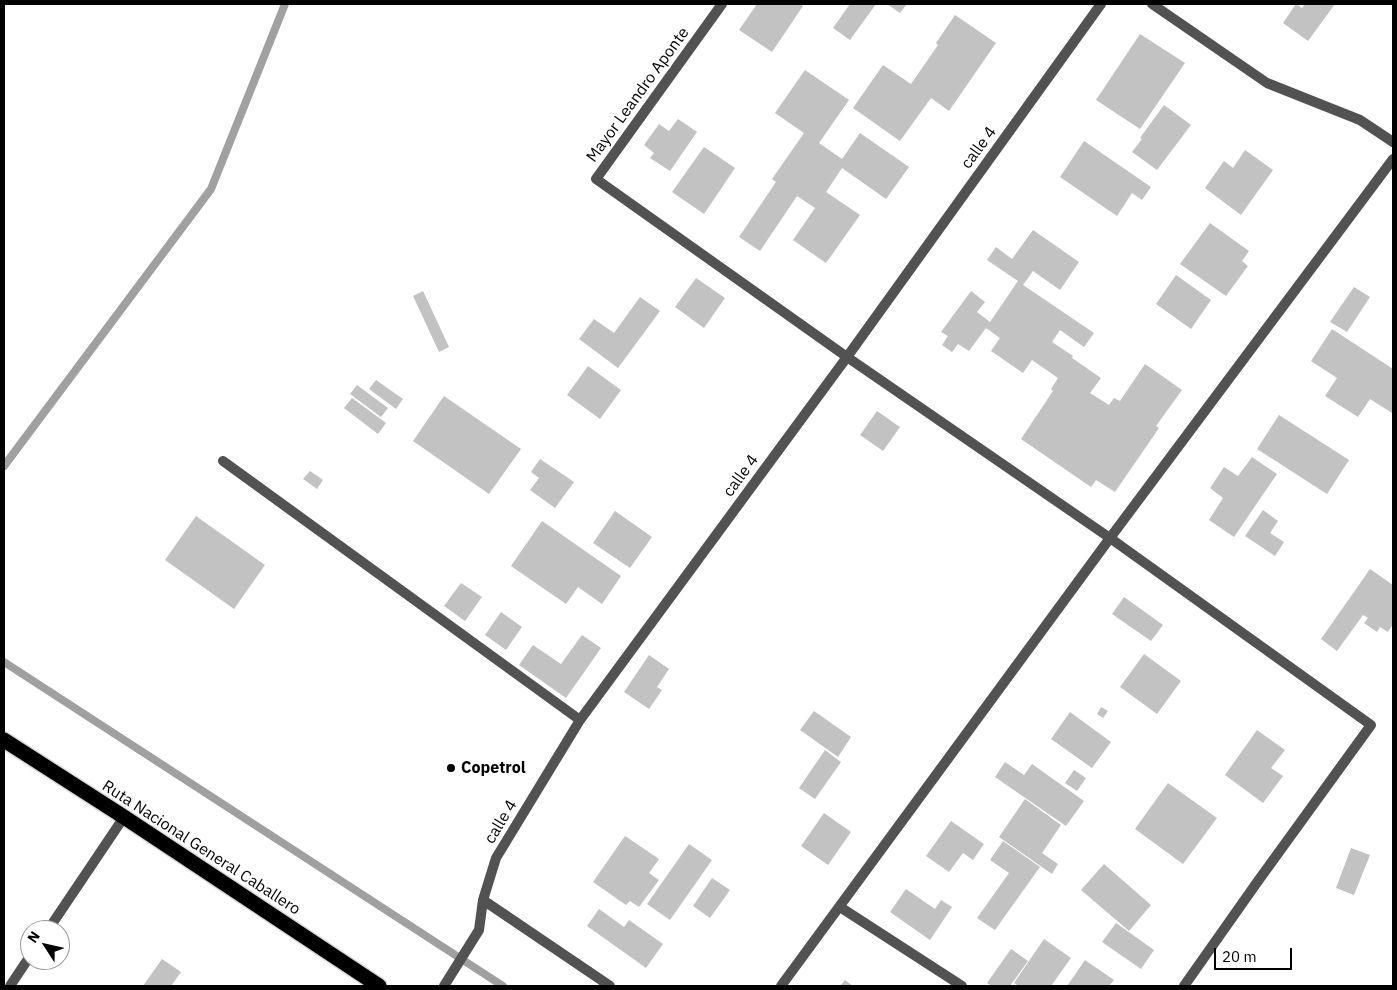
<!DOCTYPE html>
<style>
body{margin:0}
#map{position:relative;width:1397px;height:990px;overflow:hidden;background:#fff;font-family:"IBM Plex Sans",sans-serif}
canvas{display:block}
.frame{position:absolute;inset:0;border:5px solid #000;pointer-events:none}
.north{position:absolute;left:20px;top:920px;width:50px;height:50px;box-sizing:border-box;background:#fff;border:1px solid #999;border-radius:50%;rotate:305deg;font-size:14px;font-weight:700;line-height:20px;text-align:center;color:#000}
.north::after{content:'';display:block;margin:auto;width:18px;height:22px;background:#000;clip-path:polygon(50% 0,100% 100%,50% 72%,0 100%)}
.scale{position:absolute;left:1214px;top:948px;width:78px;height:22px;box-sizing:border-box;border:2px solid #000;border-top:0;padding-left:6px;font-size:15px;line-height:18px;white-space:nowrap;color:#000;-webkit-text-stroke:4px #fff;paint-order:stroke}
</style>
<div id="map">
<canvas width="1397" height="990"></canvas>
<div class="frame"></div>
<div class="north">N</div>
<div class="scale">20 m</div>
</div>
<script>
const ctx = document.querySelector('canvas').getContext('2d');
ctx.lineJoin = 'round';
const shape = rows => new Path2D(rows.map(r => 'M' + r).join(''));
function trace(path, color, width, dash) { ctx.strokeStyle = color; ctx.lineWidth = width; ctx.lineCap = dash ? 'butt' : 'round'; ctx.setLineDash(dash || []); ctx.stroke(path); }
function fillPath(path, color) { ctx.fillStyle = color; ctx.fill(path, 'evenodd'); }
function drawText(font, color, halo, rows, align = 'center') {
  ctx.font = font + ' "IBM Plex Sans",sans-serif'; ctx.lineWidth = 4.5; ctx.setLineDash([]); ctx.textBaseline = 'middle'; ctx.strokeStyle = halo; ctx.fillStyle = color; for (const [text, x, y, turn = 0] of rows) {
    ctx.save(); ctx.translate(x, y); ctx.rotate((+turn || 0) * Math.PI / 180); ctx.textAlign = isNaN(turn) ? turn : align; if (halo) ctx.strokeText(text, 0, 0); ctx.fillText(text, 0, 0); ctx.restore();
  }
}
trace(shape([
 [4,466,211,189,285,4],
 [4,662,503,986]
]), '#a0a0a0', 8);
fillPath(shape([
 [757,4,800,4,803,6,772,52,739,30],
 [850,4,876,4,850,40,833,28],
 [887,4,907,4,900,13],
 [1296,4,1302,8,1305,4,1335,4,1308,41,1283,23],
 [955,15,996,43,949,111,931,98,900,141,853,108,883,65,911,84,938,45,936,43],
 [1140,34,1185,63,1140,129,1096,100],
 [805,70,849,100,819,143,842,159,860,133,909,167,886,199,842,168,826,192,860,215,826,263,793,240,815,208,797,196,760,251,739,237,776,182,772,179,804,133,775,113],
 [1164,105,1191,125,1157,170,1132,152,1142,139,1140,138],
 [678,119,697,132,670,171,650,158,654,153,644,145,659,124,669,131],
 [1084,141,1151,187,1142,200,1132,193,1117,216,1060,177],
 [704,147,735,168,704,214,672,192],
 [1245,150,1273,170,1241,215,1205,188,1224,161,1233,168],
 [1210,223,1249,251,1242,261,1248,266,1226,296,1180,264],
 [1033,230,1079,262,1060,290,1033,271,1023,285,1094,333,1084,347,1060,330,1052,342,1073,356,1072,358,1101,378,1090,393,1109,405,1114,398,1120,401,1145,364,1182,390,1156,426,1159,428,1115,492,1096,480,1091,487,1021,439,1053,391,1051,389,1058,378,1032,360,1023,373,991,351,1000,338,986,328,969,351,958,344,952,352,942,345,948,336,941,332,971,291,985,302,977,312,990,322,1018,281,987,260,996,247,1012,259],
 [1176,275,1211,300,1191,329,1156,304],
 [696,278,725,298,704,328,675,307],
 [1354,287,1370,297,1347,332,1330,322],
 [423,291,449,347,439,352,413,296],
 [640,297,660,311,618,368,579,339,594,319,614,333],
 [1332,329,1393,369,1393,411,1392,413,1370,399,1358,417,1325,396,1337,378,1311,361],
 [588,366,621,390,600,419,567,395],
 [376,380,403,399,396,409,369,389],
 [357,385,388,408,381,417,350,394],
 [444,396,521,449,489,494,413,441],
 [352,398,386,423,378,434,344,408],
 [877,411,900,427,883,451,860,435],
 [1279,415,1349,460,1327,494,1257,449],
 [1252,457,1277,474,1234,537,1209,520,1223,498,1210,488,1224,467,1238,476],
 [540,459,574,482,555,508,530,490,539,478,531,472],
 [310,471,323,480,317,489,303,479],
 [1263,510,1278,521,1270,533,1284,542,1275,556,1245,536],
 [615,511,652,537,630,568,593,543],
 [196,516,265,565,234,609,165,560],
 [542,521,621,576,602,604,578,587,566,604,511,566],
 [1370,569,1393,585,1393,624,1388,632,1380,627,1377,632,1364,623,1368,618,1363,615,1337,651,1321,639],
 [461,583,482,597,465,621,444,606],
 [1124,597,1163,625,1151,641,1112,614],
 [501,612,522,627,506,650,485,635],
 [582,635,601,648,566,698,519,665,533,645,561,664],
 [1144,654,1181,681,1157,714,1120,687],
 [649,655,669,669,657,687,662,690,649,709,624,692],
 [1101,707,1108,711,1103,718,1097,714],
 [814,711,851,737,838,757,800,730],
 [1070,712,1111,742,1092,768,1051,739],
 [1257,730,1285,750,1271,768,1283,776,1263,803,1225,775],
 [825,750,841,762,815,799,799,788],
 [1005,762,1024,775,1032,764,1084,801,1066,826,995,777],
 [1074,770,1086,778,1077,791,1065,783],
 [1168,783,1217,818,1183,864,1135,829],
 [1025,799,1061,825,1042,853,1058,864,1052,874,999,837],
 [824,813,851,832,828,865,801,846],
 [951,821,984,844,973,860,963,853,949,872,926,856],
 [625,836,659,859,649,873,659,880,639,907,630,901,626,905,593,882],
 [1003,841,1040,867,995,930,977,918,1009,873,990,860],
 [689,844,712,860,670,920,647,904],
 [1351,848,1370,855,1354,895,1336,888],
 [1104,864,1151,905,1129,931,1081,890],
 [712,878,730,890,710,918,693,906],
 [906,889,935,909,941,900,952,907,930,940,890,912],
 [599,909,624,927,629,920,663,944,646,968,587,926],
 [1116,923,1154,950,1141,969,1102,942],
 [1044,939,1071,958,1051,986,1019,986,1014,983],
 [1011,949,1028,961,1010,986,992,986,987,983],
 [162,959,181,972,171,986,143,986],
 [1085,960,1114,980,1109,986,1067,986],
 [845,980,853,986,840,986]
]), '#c2c2c2');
const highway = shape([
 [4,740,124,817,379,986]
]);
trace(highway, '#dbdbdb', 18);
trace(shape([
 [722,4,596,179,847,357,1110,538,1371,725,1258,881,1184,986],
 [1152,4,1267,83,1360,120,1393,142],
 [223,461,580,720],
 [483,900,610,986],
 [840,907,962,986],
 [48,930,124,817],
 [10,986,30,956],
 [444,986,479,930,483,900,496,858,580,720,847,357,1101,4],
 [781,986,1110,538,1393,159]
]), '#525252', 10);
trace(highway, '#000', 15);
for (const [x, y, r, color] of [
 [451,768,5,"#000"]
]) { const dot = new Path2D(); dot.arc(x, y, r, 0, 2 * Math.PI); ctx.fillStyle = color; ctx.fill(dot); trace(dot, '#fff', 2); }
drawText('16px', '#000', '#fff', [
 ["Mayor Leandro Aponte",638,95,-54],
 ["calle 4",979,148,-54],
 ["calle 4",741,476,-54],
 ["calle 4",501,822,-59],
 ["Ruta Nacional General Caballero",201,848,33]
]);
drawText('bold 16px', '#000', '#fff', [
 ["Copetrol",461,768]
], 'left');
</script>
